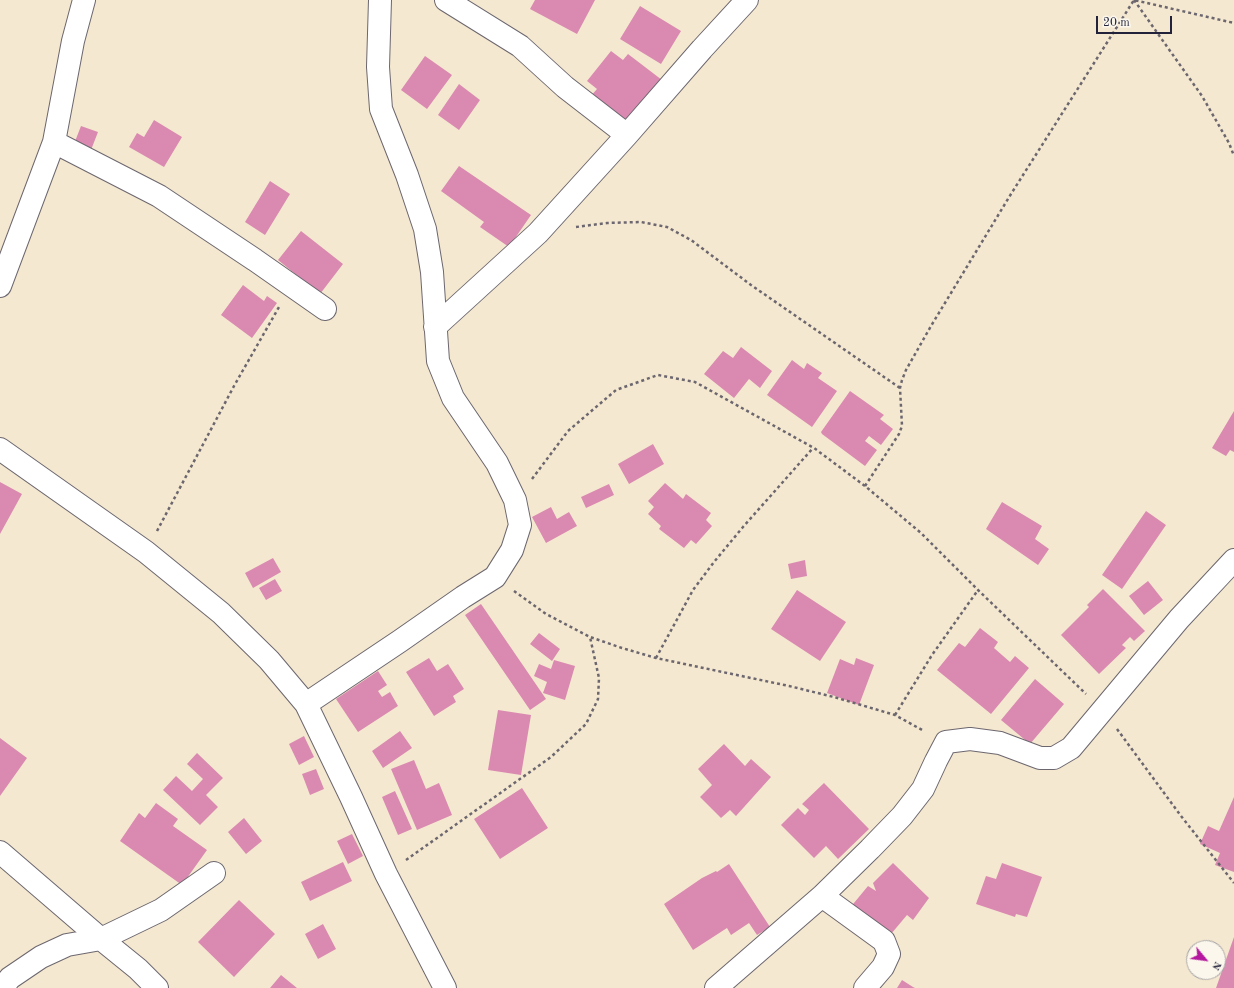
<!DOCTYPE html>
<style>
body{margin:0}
#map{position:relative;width:1234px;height:988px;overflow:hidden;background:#f5e8d0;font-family:"Old Standard TT",serif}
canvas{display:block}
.north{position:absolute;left:1186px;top:940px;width:40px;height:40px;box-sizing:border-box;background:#fbf7ec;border:1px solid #a4a2a5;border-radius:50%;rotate:119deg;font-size:11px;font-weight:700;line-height:16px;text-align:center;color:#22223b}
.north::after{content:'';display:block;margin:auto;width:14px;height:18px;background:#b5179e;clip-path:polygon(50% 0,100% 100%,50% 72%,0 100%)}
.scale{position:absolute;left:1096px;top:16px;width:76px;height:18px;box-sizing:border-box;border:2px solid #22223b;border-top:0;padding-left:5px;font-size:12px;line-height:14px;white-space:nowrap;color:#22223b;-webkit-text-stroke:3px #fbf7ec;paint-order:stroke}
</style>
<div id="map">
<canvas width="1234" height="988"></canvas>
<div class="north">N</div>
<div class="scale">20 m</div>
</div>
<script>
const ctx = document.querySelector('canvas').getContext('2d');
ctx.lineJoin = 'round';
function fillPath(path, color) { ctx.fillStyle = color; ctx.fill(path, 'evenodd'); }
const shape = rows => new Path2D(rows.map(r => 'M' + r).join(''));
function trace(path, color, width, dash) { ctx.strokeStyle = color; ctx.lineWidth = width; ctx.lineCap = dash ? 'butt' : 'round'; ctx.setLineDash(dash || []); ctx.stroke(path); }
fillPath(shape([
 [535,0,595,0,577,34,530,9],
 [640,6,681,31,661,64,620,39],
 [611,51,623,60,628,54,662,80,624,127,589,98,597,89,587,81],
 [425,56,452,75,427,109,401,90],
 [459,84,480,100,459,130,438,115],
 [154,120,182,137,164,167,129,147,137,133,144,137],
 [81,126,98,132,91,150,74,144],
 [459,166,531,215,509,247,480,227,484,222,441,191],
 [270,181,290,194,265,235,245,222],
 [301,231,343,264,320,294,278,260],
 [243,285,264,301,267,296,277,303,252,338,221,315],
 [741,347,772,371,760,388,749,379,734,398,704,374,723,351,733,358],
 [792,360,804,369,807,363,822,373,818,378,837,391,812,427,767,395],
 [850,391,884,415,880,419,893,429,881,445,869,436,865,441,877,450,865,466,822,434,821,432],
 [1234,411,1234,452,1230,450,1226,456,1212,448],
 [653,444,664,464,629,484,618,464],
 [0,482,22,494,0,534],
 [665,483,683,499,686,494,711,513,706,520,712,526,696,544,691,540,684,548,659,529,661,526,648,514,654,507,648,501],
 [609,484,614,495,586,508,581,497],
 [1002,502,1042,526,1035,539,1049,549,1038,565,986,529],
 [551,507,557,519,569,512,577,526,546,543,532,517],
 [1146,511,1166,525,1122,589,1102,575],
 [273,558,281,572,253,588,245,573],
 [805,560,807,576,791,579,788,564],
 [275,579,282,591,266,600,259,588],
 [1148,581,1163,600,1144,615,1129,596],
 [1103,589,1145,631,1134,641,1130,637,1122,645,1126,648,1099,674,1061,635,1089,607,1087,605],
 [797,590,846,622,820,661,771,629],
 [481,604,546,699,530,710,465,615],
 [980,628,998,642,994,648,1010,662,1015,656,1029,668,991,714,937,670,959,643,965,647],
 [539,633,560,649,552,661,530,644],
 [429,658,437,671,448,664,464,689,453,696,456,702,434,716,406,672],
 [856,658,874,665,859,705,827,693,840,659,854,665],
 [554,660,575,666,565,700,543,693,547,682,534,676,539,664,551,669],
 [378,671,387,685,378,691,382,697,390,692,398,706,358,732,336,699],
 [1035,679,1064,704,1030,744,1001,720],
 [498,710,531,715,521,775,488,770],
 [400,731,412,748,383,768,372,751],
 [304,736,314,757,299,765,289,744],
 [0,738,27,758,0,796],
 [724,744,745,766,751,759,771,777,736,816,730,810,721,818,700,797,712,785,698,769],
 [197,753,223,778,206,795,218,807,200,825,163,790,176,776,192,791,203,779,187,764],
 [414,760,426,789,439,783,452,815,417,830,391,769],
 [316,769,324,789,310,795,302,774],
 [824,783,869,829,838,859,826,846,814,858,781,825,798,808,805,815,809,810,802,804],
 [522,788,548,828,500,859,474,819],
 [395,791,412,829,398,835,382,797],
 [1234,797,1234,872,1215,865,1220,853,1200,844,1208,826,1219,831],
 [156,803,178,819,173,826,207,850,182,885,120,841,139,813,145,818],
 [244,818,262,841,246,854,228,832],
 [352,834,363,856,348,864,337,841],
 [343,862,352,881,310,901,301,882],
 [893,863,929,898,913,920,907,915,886,940,849,909,868,886,876,891,873,883],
 [1002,863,1042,877,1027,917,1016,914,1015,917,976,904,986,876,996,879],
 [729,864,770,927,757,935,749,923,731,935,727,928,693,950,664,904,702,878,716,871,717,872],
 [239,900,275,934,234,977,198,942],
 [323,924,336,949,318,959,305,934],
 [1234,937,1234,988,1216,988],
 [281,975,297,988,270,988],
 [902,980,913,987,915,988,897,988]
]), '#da8ab0');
const minor = shape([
 [446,0,520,46,565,87,627,135],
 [54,142,159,196,255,260,325,309],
 [0,286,54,142,73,41,84,0],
 [435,327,538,233,627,135,702,49,747,0],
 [0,449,146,552,221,613,269,660,306,704,351,797,386,874,445,988],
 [306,704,400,641,463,597,495,577,512,550,520,525,515,500,497,463,453,398,438,361,432,272,425,229,407,175,381,109,378,67,380,0],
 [0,852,101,939,138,969,157,988],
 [822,896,884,941,889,954,883,967,865,988],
 [2,988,10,978,41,957,67,945,101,939,161,910,214,873],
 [716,988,822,896,870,849,902,816,923,789,936,761,946,742,970,739,1000,743,1040,758,1054,758,1071,748,1179,619,1234,560]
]);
trace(minor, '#6c676f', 24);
trace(shape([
 [1134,0,1202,96,1229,143,1234,156],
 [576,227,607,223,641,222,667,227,691,240,751,285,900,388],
 [532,479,568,431,616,390,658,375,695,382,814,448,865,486,921,533,978,590,1086,694],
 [865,486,899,434,902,426,900,388,902,380,906,370,931,326,1011,194,1134,0,1234,23],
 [157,531,234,386,279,307],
 [514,591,546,614,590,637,622,648,656,658,789,686,834,697,895,715,924,731],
 [656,658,693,590,714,562,743,527,813,448],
 [895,715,932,655,978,590],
 [1117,729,1181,816,1234,883],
 [406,860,551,757,586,724,598,699,599,678,590,637]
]), '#6c676f', 2.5, [3, 3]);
trace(minor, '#fff', 22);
</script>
